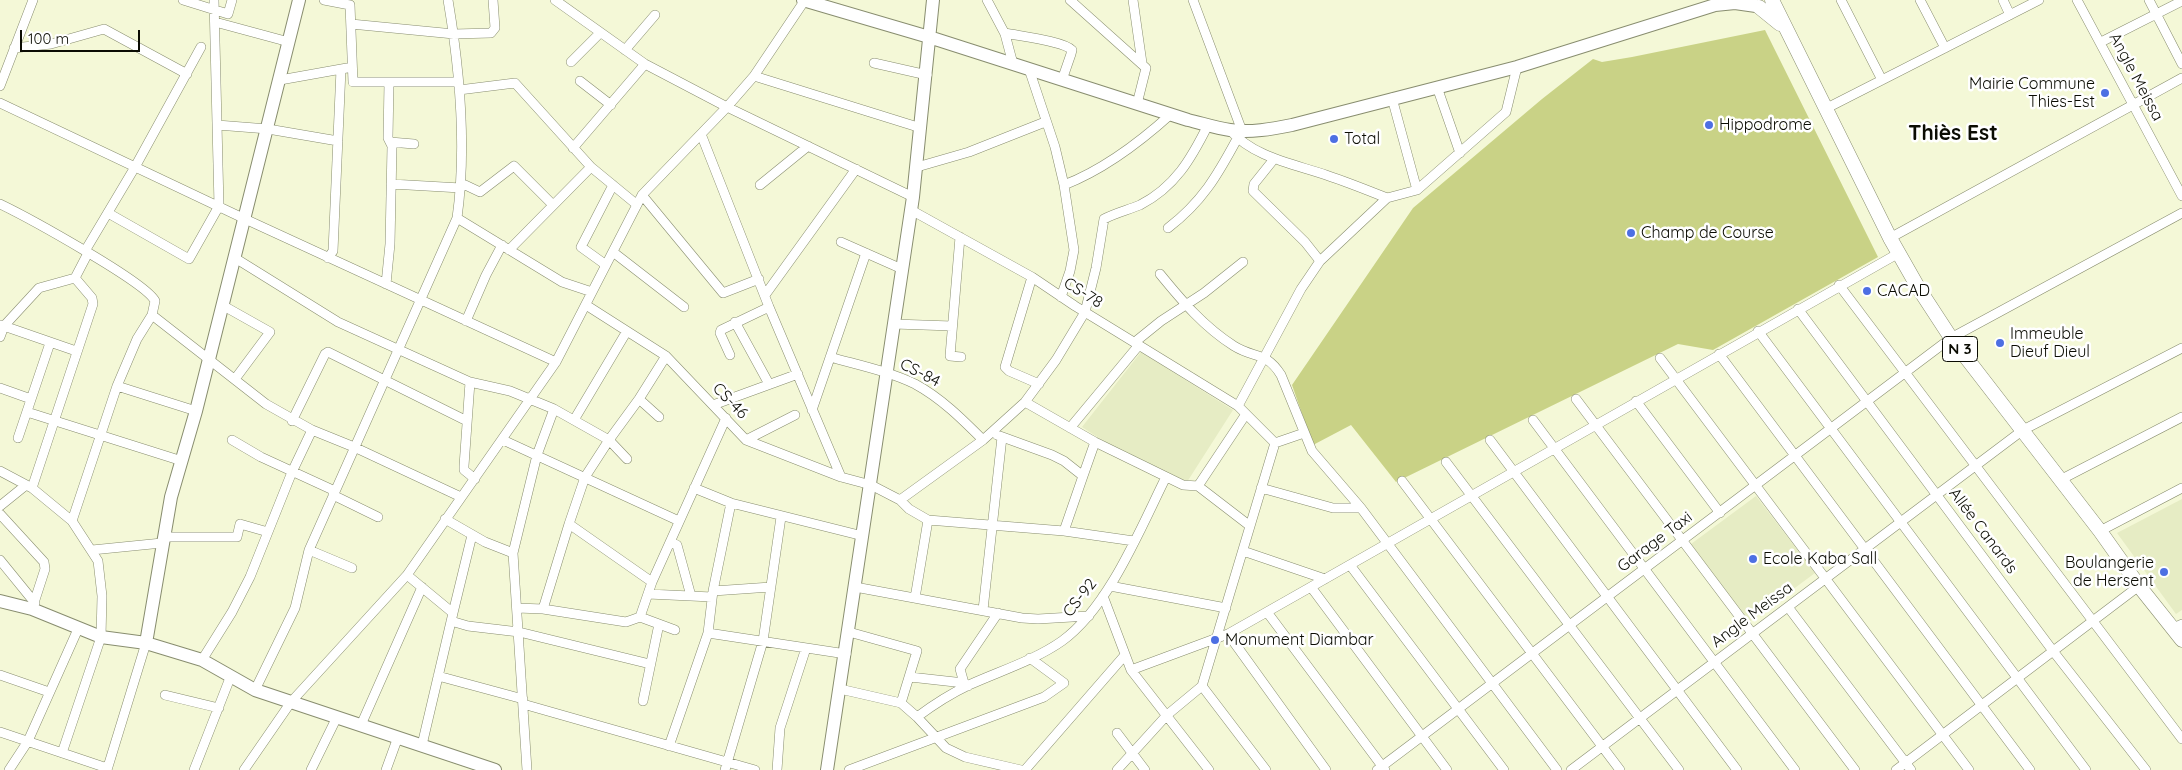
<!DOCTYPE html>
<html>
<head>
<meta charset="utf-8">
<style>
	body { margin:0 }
	#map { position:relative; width:2182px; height:770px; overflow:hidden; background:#f4f8d7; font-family:Quicksand,sans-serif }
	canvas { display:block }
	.scale { position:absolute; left:20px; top:30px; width:120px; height:22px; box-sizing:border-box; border:2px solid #0b0c03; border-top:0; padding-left:6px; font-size:15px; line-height:18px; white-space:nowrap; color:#0b0c03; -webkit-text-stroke:4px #fff; paint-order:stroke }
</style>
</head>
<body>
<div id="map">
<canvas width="2182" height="770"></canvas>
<div class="scale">100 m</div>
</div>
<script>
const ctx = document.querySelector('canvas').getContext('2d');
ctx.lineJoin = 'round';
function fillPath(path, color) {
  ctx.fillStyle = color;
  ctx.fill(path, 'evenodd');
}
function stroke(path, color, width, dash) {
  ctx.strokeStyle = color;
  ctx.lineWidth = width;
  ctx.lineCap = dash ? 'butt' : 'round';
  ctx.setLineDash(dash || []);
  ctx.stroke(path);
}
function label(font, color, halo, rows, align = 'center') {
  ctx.font = font + ' Quicksand,sans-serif';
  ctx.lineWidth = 5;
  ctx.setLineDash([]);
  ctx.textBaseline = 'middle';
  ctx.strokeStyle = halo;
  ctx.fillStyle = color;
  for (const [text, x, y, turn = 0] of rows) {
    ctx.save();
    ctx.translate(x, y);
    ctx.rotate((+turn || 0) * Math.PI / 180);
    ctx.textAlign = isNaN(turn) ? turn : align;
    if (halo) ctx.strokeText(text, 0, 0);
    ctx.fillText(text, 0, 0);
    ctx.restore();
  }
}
const built = new Path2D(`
	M1141,352L1233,410L1187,482L1105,442L1082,427Z
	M1756,496L1815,573L1749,622L1691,544Z
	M2182,499V610L2176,614L2117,533Z`);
const green = new Path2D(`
	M1765,30L1878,257L1713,350L1678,344L1396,482L1351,425L1313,445L1292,385L1413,208L1542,99L1593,59L1602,62L1632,57Z`);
const street = new Path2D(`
	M183,0L228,14L232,0
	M324,0L350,5L353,82H458
	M555,0L645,64L727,107L913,197
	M987,0L1005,34L1013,64
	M1070,0L1146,68L1137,104
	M1133,0L1142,63
	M1193,0L1242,131
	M1841,0L1882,80
	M1920,0L1945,48
	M2003,0L2010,15
	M2077,0L2182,196
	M2149,0L2182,64
	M215,22L289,42
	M351,24L454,34L491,33L495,28L493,0
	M1005,33C1019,36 1064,41 1072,50L1071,54L1062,80
	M2101,42L2182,1
	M14,48L51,44L104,29L187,74
	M625,50L655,15
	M571,62L600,33
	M874,63L927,75
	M1029,69L1055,147L1064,185L1074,250L1070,271L1061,297
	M754,76L921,128
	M280,80L347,68
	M580,81L611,105
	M0,86L33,0
	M1437,87L1460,153
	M459,90L515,83L591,167L636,204
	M1392,98L1417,190
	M0,103L245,219L556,362
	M1825,109L2039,0
	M217,125L268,129L338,141
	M1230,130C1253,157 1294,164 1326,175C1347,182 1367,190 1387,198
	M701,134L769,307L841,477
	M390,142L414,144
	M573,148L645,64
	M1274,159L1254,184L1253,191L1305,242L1320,261
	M917,167L969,152L1045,122
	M461,183L480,192L514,166L553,205
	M391,184L461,188
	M760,185L808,146
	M1064,185C1103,170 1140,142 1171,114
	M642,195L723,293L759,279
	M0,204C25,216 146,282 155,301L152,315L137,339L117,386L72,521L98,561L102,596L101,637L62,753
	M911,210L1032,277L1075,306L1238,406L1275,443
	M108,213L189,259L219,206L214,0
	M457,218L562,282L592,292
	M1168,228C1202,202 1217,176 1237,139
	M960,237L950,356L961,357
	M1890,238L2182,78
	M841,242L902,269
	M509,250L591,167
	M85,251L135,167L201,47
	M613,252L684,307
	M235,258L338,322L470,382L464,466V470L475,479
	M328,258L333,251L341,69
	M606,265L581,247L613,185
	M1160,274C1182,301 1204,327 1234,346C1255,359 1266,351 1281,375L1312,451L1361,508L1557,770
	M1032,277L1005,367L1009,371L1039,384
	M386,284L390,244L392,146L388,138L389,83
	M1839,285L2182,739
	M765,295L856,169
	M222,305L270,332L235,379
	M586,305L666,356L746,440L841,477L871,485L900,500L909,509L928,520L1064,531L1134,541
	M1798,309L2053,651L2146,770
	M152,315L266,404L312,430L292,472L250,577L232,612L202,660
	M466,321L486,275L502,245
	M735,322L769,384
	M894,324L952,326
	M1,325L76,351
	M1758,331L2086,770
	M0,337L4,326L39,288L75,278
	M1135,342L1161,321L1204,293L1243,262
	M1719,354L2030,770
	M730,355L720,333L721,330L769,307
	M830,357C858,365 888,371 915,384C941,398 962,419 983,440
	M1660,358L1969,770
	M470,382L510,391L554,409L609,440L627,459
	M117,386L196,411
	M0,388L31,399
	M639,399L659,417
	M1576,399L1855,770
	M1636,401L1720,513
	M1025,402L1095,442L1183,485L1198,486L1246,414
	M713,405L798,374
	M1238,406L1301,289L1320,261L1387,198L1417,190L1506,112L1517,67
	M812,410L866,253
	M27,412L182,461
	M574,420L627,331
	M1533,420L1795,770
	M292,421L325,354L328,352L467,421
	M1070,428L1139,345
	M312,430L354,447L461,497
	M997,435L1052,455L1064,461L1083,476L1064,531
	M18,438L50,343
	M232,440L261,457L335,491
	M503,440L679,521
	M746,440L795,415
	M1490,440L1737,770
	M1275,443L1304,433
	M1446,462L1679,770
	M0,471L32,488L72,521
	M1083,476L1095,442
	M2060,480L2182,417
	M1402,481L1620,770
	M1198,486L1250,526
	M32,488L93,304L92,298L75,278L88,253
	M694,488L731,503L863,536
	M1261,488L1333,508H1361
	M333,495L378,517
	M900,500L983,440L1025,402L1056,360L1085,312L1096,268L1104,219C1115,213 1128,210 1140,205C1175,187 1191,159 1208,125
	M0,506L26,485
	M0,514L44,562L45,569L32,609
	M445,519L485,542L513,553
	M2100,531L2182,488
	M164,537H237L240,524L268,532
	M670,542L677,545L691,596
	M92,550L162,543
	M309,550L352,568
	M1243,551L1325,579
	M0,560L35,603
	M1350,565L1504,770
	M407,575L453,613L422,745
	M652,582L726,418
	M1110,586L1226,608
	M855,587L1022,618L1038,619L1089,616
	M1311,587L1447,770
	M713,591L771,587
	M648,594L712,597
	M1103,596L1131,670L1209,770
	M915,598L928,520
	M1788,607L1911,770
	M517,608L543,609L626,622L640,617L652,582L569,524L585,477L609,440L639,399L666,356
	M543,609L569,524
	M983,610L1002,437
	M1267,612L1385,770
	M453,613L472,535
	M640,617L675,630
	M451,621L468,626L519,632L650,664
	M2173,628L2182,624
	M849,632L917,651L901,703
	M708,633L846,654
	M1228,634L1326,770
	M1131,670L1228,634L1899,253
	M0,675L49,692
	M438,676L523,699
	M910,677L964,683
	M968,686L964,683L960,669L998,613
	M1202,686L1266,770
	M840,689L901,703L917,717L946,748L965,757L1021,770
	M255,690L295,608L309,550L457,218C467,146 460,71 448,0
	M165,695L219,708
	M643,701L659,624
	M523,704L755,770
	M917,717C933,705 950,694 969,685C1000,671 1035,660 1062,641C1109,607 1140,529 1166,477
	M361,725L422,587
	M0,732L107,768
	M1117,733L1145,770
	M669,746L708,633L713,591L731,503
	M9,770L28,741L78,629
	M107,770L146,643
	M194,770L230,678
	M244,770L291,702L407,575L556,362L642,195L727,107L754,76L805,0
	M311,770L337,717
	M386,770L398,737
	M527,770L513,553L537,455L554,409
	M725,770L763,641L781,517
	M777,770L780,728L806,648
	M849,770L1044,697L1064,683L1030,658
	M1025,770L1125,655
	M1117,770L1167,715L1202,686L1275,443
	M1377,770L1951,338L2182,213
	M1571,770L2023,430L2182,348
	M1896,770L2139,586`);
const secondary = new Path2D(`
	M803,0L929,37L1188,120C1201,123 1216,128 1230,130C1250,133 1272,129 1292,125L1517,67L1715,5L1735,3L1756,6
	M0,601L32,609L101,637L146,643L202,660L255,690L495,770
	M146,643L171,497L196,411L299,0
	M827,770L913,197L933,0`);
const primary = new Path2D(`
	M1772,0L1890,238L1919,289L1951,338L2100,531L2139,586L2182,640
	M1759,7L1780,24`);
const markers = [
	[2105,93,5,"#4d6fe3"],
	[1709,125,5,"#4d6fe3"],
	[1334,139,5,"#4d6fe3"],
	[1631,233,5,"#4d6fe3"],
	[1867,291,5,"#4d6fe3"],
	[2000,343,5,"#4d6fe3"],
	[1753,559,5,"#4d6fe3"],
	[2164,572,5,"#4d6fe3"],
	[1215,640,5,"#4d6fe3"]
];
const shields = [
	[1960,349,35]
];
const shieldNames = [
	["N 3",1960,349]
];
const streetNames = [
	["Angle Meissa",2136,77,62],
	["CS-78",1083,293,32],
	["CS-84",920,373,27],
	["CS-46",730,401,46],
	["Allée Canards",1983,531,53],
	["Garage Taxi",1655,542,-37],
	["CS-92",1080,598,-52],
	["Angle Meissa",1752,615,-37]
];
const poiNames = [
	["Mairie Commune",2095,84,"right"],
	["Thies-Est",2095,102,"right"],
	["Hippodrome",1719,125],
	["Total",1344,139],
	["Champ de Course",1641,233],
	["CACAD",1877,291],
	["Immeuble",2010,334],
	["Dieuf Dieul",2010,352],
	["Ecole Kaba Sall",1763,559],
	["Boulangerie",2154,563,"right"],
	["de Hersent",2154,581,"right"],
	["Monument Diambar",1225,640]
];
const districtNames = [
	["Thiès Est",1953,134]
];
fillPath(built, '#e6ecc4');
fillPath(green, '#c9d286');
stroke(street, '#888d6f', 10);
stroke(secondary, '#888d6f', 14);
stroke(primary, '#888d6f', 15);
stroke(street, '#fff', 9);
stroke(secondary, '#fff', 12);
stroke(primary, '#fff', 14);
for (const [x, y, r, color] of markers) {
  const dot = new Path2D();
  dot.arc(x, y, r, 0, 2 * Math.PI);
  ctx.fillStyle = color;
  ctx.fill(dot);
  stroke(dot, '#fff', 2);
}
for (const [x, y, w] of shields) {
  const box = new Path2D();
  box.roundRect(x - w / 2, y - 12.5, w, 25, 4);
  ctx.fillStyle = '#fff';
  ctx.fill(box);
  stroke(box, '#0b0c03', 1);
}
label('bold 15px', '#0b0c03', null, shieldNames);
label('16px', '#0b0c03', '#fff', streetNames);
label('16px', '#0b0c03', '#fff', poiNames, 'left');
label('bold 21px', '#0b0c03', '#fff', districtNames);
</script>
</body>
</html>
